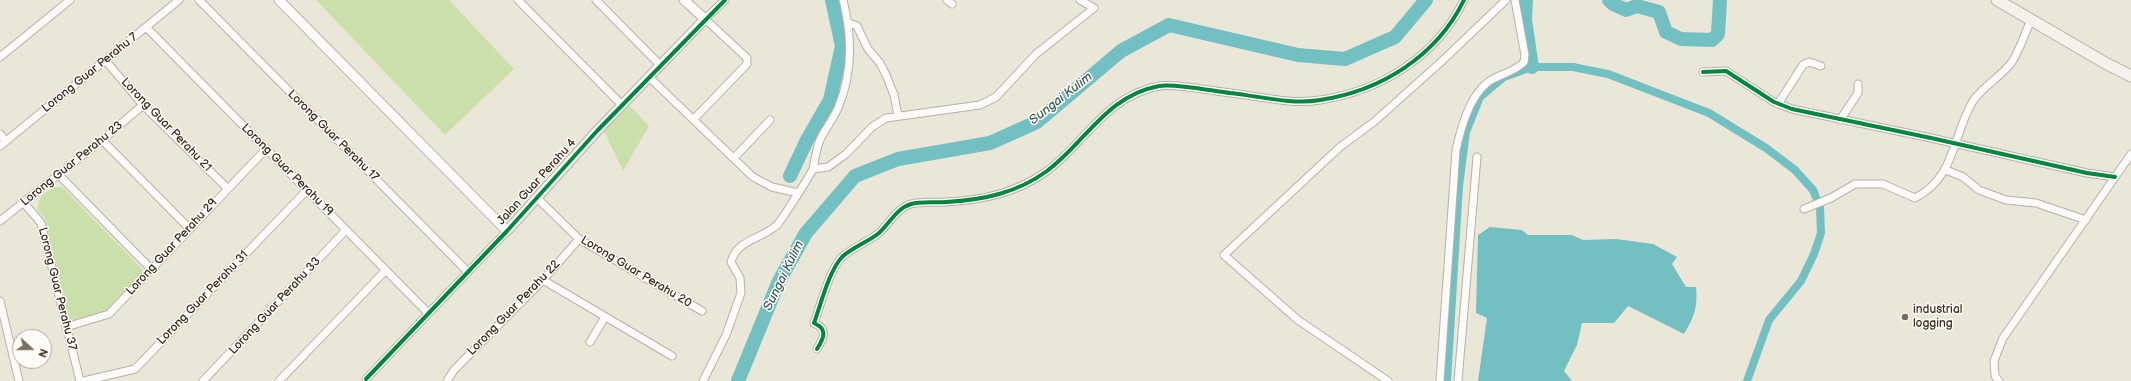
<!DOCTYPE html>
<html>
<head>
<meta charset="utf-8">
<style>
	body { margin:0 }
	#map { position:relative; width:2131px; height:381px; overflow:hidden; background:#eae6d8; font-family:"Balsamiq Sans",sans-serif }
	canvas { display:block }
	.north { position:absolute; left:12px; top:329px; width:40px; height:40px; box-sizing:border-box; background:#fdfcf7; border:1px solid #afa8a0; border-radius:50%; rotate:111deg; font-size:11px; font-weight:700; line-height:16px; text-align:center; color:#3b2a1e }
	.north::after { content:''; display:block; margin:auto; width:14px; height:18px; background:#786c5f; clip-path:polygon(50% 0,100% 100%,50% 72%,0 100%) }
</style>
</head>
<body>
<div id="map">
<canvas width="2131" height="381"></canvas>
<div class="north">N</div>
</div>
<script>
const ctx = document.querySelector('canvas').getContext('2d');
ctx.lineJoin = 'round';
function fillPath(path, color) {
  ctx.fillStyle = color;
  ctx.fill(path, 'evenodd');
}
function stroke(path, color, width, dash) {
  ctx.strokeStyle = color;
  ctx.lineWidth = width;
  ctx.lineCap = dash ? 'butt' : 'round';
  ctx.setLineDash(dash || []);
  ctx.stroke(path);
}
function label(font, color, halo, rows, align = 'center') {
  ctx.font = font + ' "Balsamiq Sans",sans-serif';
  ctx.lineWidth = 3;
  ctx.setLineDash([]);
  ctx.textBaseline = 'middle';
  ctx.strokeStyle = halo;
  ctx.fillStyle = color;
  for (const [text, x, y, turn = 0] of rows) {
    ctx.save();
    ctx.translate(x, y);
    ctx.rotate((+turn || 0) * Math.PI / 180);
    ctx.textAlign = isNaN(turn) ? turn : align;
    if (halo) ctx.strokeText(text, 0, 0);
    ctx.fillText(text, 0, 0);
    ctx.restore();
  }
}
const green = new Path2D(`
	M316,0H449L514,69L445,135Z
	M629,105L649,126L623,171L604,131Z
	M54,187H62L144,271L108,311L70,321L45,218L37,209L41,196Z`);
const water = new Path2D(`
	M1490,227L1522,230L1528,235H1572L1583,240L1616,239L1653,244L1677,257L1672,264L1686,287H1696C1698,308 1694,317 1684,334L1628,306L1614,323H1582L1577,345L1564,371L1572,381H1478L1487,318L1476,313L1478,235Z`);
const canal = new Path2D(`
	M1447,381L1459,186L1466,132L1480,97L1504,77L1532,67H1573L1608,74L1709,113L1766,148L1795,170L1813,190L1820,207L1821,233L1814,254L1801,281L1769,320L1747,381`);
const river = new Path2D(`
	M1526,0L1525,20L1532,67
	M1609,0L1613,4L1626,10L1637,6L1659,12L1666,32L1681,39L1712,40L1718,34L1720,0
	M790,176L807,140L830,100L842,46L832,0
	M738,381L779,281L806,233L855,176L898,159L990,143L1037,122L1121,51L1169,25L1298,55L1345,59L1395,37L1426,0`);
const minor = new Path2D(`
	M199,0L468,272
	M518,0L622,105
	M596,0L660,65
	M947,0L952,4
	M849,23L857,26L868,49L880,63L886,75L894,95L898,116
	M146,27L428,313
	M0,57L70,0
	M105,60L143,105L227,188
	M1703,72L1726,71L1774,102L1792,109L1931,138L2087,173L2115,177
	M649,77L753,177L772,187L798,193
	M1778,104L1803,65L1809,62L1821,66
	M694,119L747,64V58L705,19L725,0
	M1840,120L1858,93V84
	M0,134L6,141
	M102,140L189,228
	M0,146L179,0
	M734,158L770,120
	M813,169L828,167L846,154L872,127L886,118L980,105L996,97L1036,54L1094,8L1080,0
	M1946,170L1963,177L1979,190L2006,200L2036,203L2086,220
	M59,175L151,269
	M536,197L579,239L702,311
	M24,203L41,223L80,381
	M1804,209L1831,198L1855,184H1883L1915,198C1956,177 1952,136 1973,101C1983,86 2001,77 2012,62C2020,49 2025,33 2031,20
	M0,221L102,140L143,105
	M543,280L672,356
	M0,301L19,381
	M66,327L109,314L266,149
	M590,342L605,317
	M817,349C824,338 828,329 814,323C821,304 829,271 842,257C853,247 868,242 879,233C889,224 897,208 911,204C922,201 935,203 946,202C983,200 1017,193 1047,171C1086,142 1106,96 1159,86C1173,83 1213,91 1230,93C1259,96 1291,105 1320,100C1381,91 1437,56 1464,0
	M366,379L507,231
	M84,381L135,369L307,190
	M203,381L346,230
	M279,381L386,270
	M447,381L454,370L543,280L579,239
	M703,381L726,335L741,293L740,278L731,262C736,240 762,239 777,225C781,221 811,174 813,169C815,160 816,151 819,142C824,130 833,120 838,108C853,73 852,36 843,0
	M1388,381L1298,320L1224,255L1340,147L1375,121L1441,62L1506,0
	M1440,381L1456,150C1461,128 1469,97 1488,82C1499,74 1515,72 1524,62L1525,55L1515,0
	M1458,381L1477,157
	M1999,381L1995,376L1994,361L2003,338L2131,154`);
const tertiary = new Path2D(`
	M279,0L507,231L597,131L705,19L684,0`);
const secondary = new Path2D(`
	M1997,0L2107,64L2131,76`);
const cycleway = new Path2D(`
	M1703,72L1726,71L1774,102L1792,109L1931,138L2087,173L2115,177
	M817,349C824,338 828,329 814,323C821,304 829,271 842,257C853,247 868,242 879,233C889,224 897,208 911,204C922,201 935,203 946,202C983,200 1017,193 1047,171C1086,142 1106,96 1159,86C1173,83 1213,91 1230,93C1259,96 1291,105 1320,100C1381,91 1437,56 1464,0
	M366,379L507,231L597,131L725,0`);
const markers = [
	[1905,317,4,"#786c5f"]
];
const streetNames = [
	["Lorong Guar Perahu 7",90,73,-39],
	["Lorong Guar Perahu 21",166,125,46],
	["Lorong Guar Perahu 17",333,136,45],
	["Lorong Guar Perahu 23",72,164,-39],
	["Lorong Guar Perahu 19",287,170,45],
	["Jalan Guar Perahu 4",537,182,-48],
	["Lorong Guar Perahu 29",172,247,-47],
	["Lorong Guar Perahu 20",636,272,31],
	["Lorong Guar Perahu 37",57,289,76],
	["Lorong Guar Perahu 31",203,298,-46],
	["Lorong Guar Perahu 33",275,306,-47],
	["Lorong Guar Perahu 22",514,308,-46]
];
const poiNames = [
	["industrial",1913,310],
	["logging",1913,324]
];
const waterNames = [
	["Sungai Kulim",1061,99,-38],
	["Sungai Kulim",784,276,-64]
];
fillPath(green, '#cadfaa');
fillPath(water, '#73c0c3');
stroke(canal, '#73c0c3', 8);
stroke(river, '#73c0c3', 14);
stroke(minor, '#b6b2a9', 9);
stroke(tertiary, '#b6b2a9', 11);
stroke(secondary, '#b6b2a9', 13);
stroke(minor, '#fcfbf9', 7);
stroke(tertiary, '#fcfbf9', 9);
stroke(secondary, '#f5f1eb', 11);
stroke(cycleway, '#00873e', 4);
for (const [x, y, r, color] of markers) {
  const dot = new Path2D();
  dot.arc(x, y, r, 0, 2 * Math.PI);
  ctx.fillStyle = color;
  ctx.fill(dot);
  stroke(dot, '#fdfcf7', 1.5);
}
label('12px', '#3b2a1e', '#fdfcf7', streetNames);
label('12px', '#3b2a1e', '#fdfcf7', poiNames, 'left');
label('italic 13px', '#3d605c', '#fdfcf7', waterNames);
</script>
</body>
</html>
